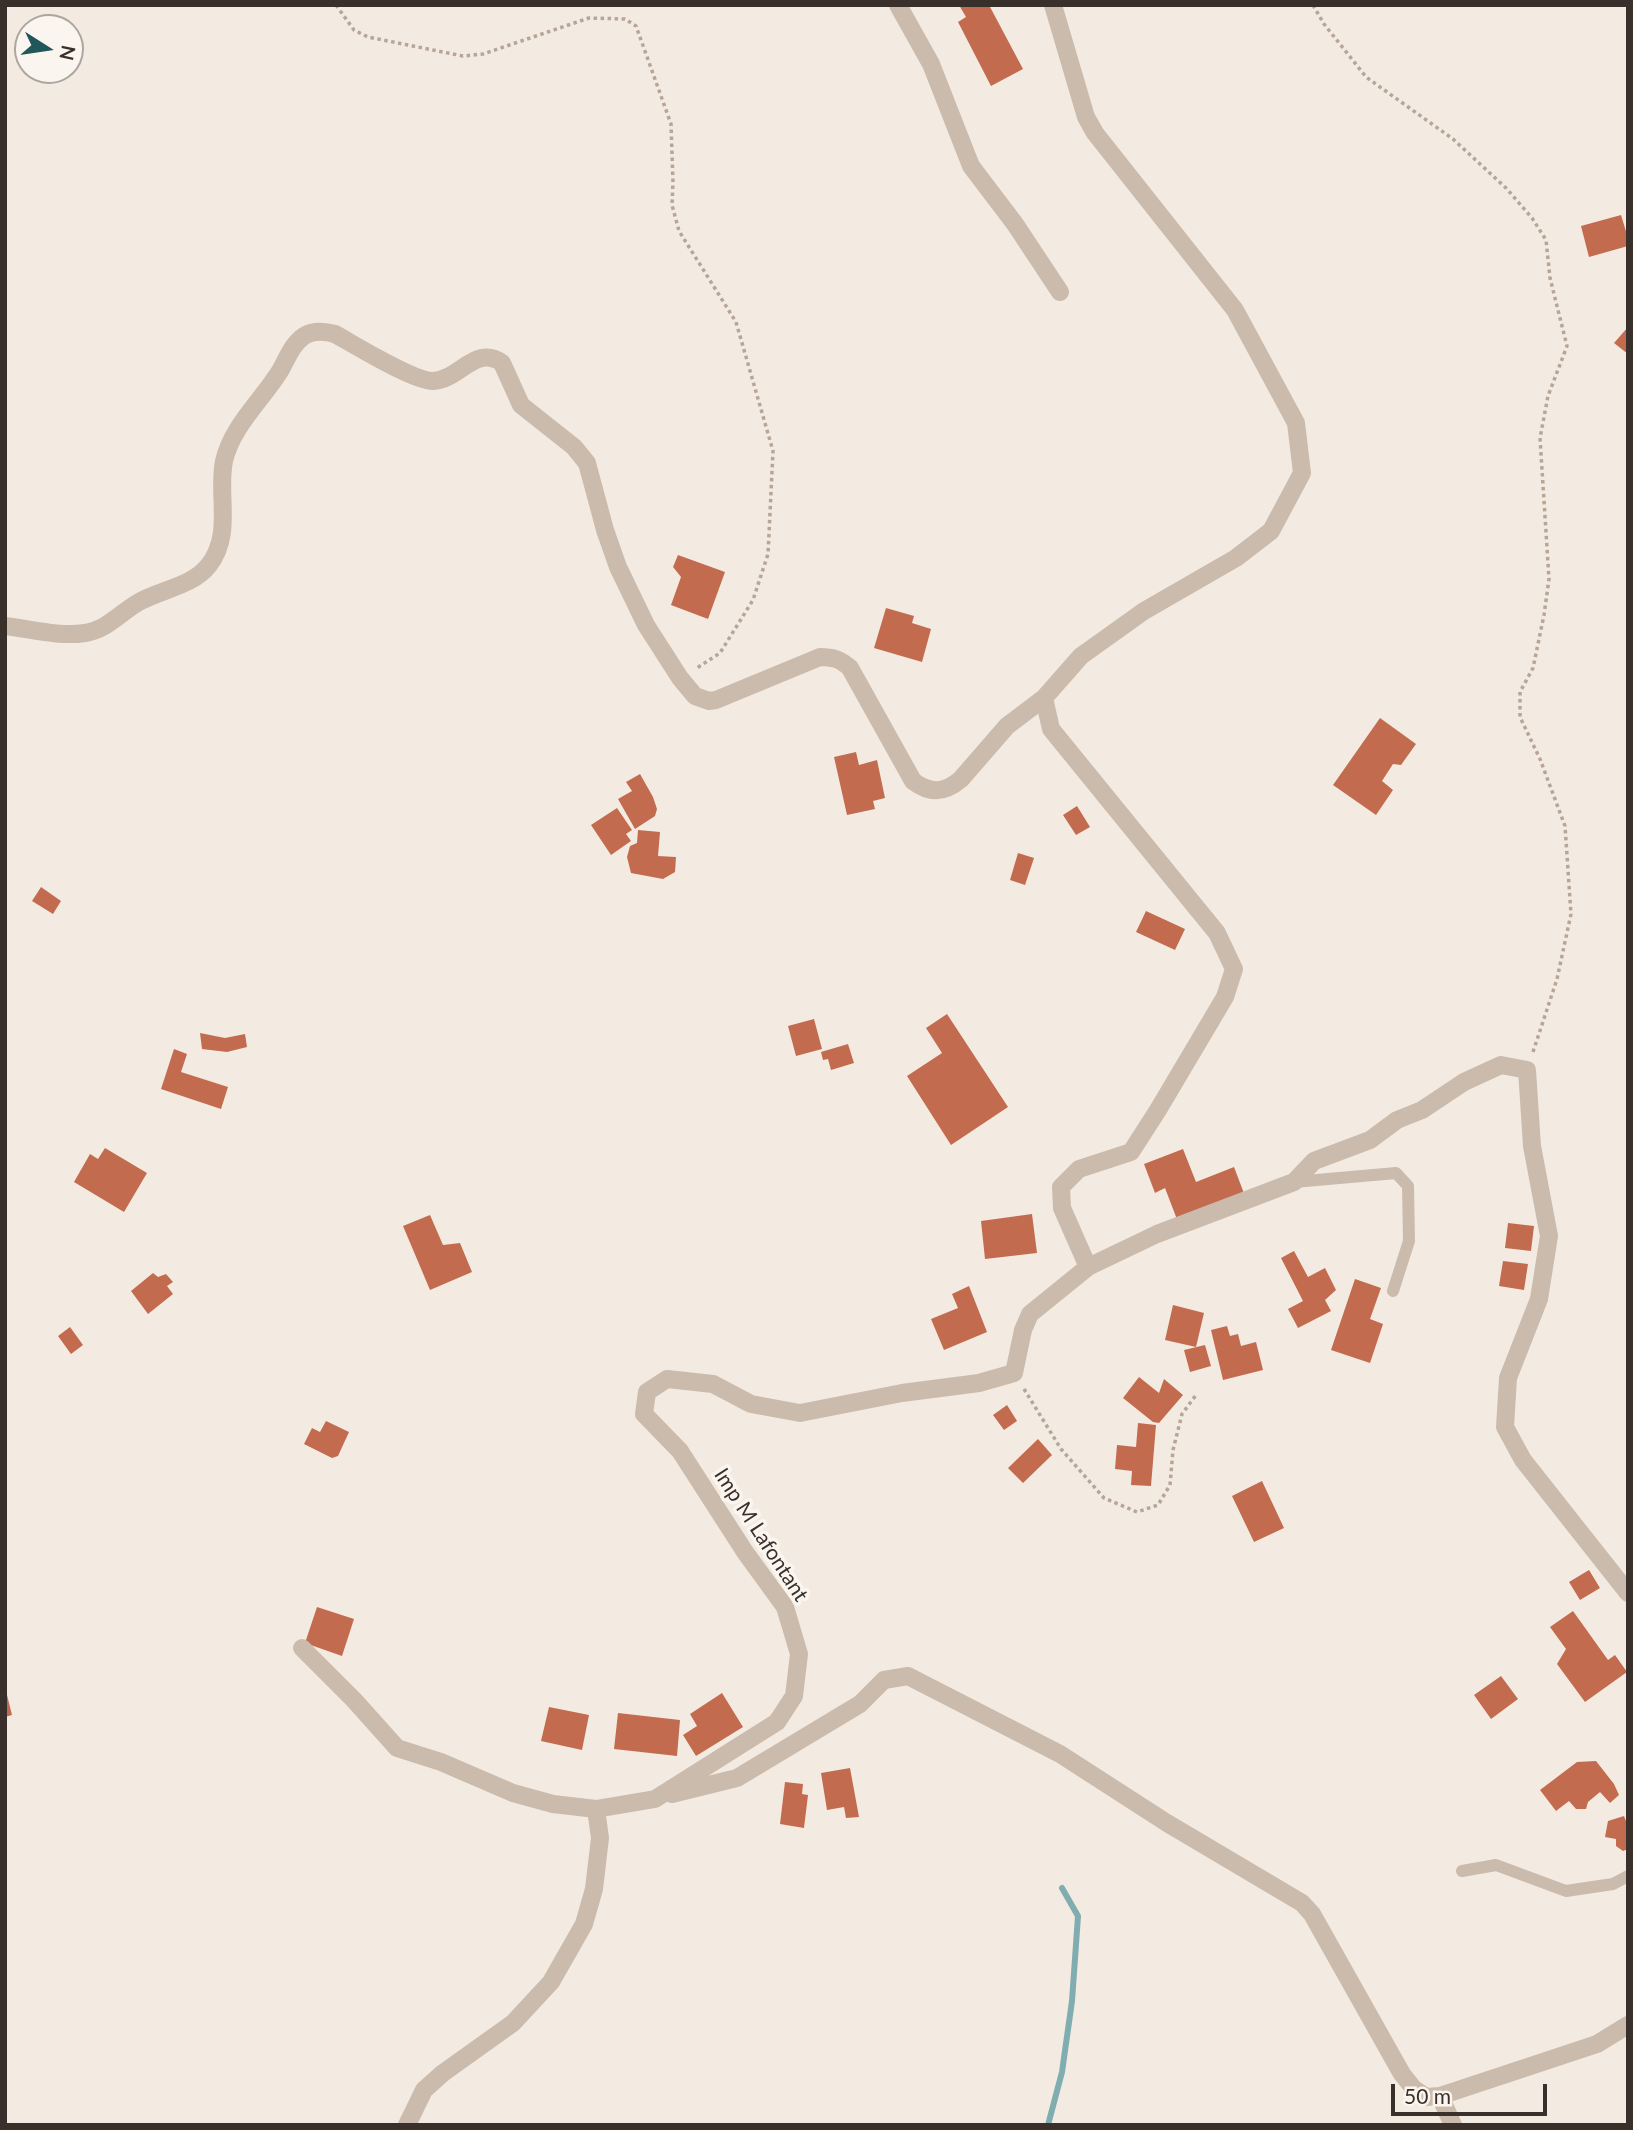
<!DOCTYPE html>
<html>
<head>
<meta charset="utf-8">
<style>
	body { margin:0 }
	#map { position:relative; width:1633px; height:2130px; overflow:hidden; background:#f3ebe1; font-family:Lato,sans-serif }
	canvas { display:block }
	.frame { position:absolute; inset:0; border:7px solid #3a302b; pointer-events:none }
	.north { position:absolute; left:14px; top:14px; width:70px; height:70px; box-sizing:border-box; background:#faf5ee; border:2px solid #ada6a0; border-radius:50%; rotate:102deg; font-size:19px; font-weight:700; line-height:28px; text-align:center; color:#3a302b }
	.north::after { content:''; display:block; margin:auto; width:24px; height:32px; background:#21575b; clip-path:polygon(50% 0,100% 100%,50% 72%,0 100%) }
	.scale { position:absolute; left:1391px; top:2084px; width:156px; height:32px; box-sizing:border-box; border:4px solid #3a302b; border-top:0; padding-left:9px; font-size:21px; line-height:24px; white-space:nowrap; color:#3a302b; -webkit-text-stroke:5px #faf5ee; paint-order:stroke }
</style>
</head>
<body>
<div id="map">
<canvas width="1633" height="2130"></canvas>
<div class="frame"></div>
<div class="north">N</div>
<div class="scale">50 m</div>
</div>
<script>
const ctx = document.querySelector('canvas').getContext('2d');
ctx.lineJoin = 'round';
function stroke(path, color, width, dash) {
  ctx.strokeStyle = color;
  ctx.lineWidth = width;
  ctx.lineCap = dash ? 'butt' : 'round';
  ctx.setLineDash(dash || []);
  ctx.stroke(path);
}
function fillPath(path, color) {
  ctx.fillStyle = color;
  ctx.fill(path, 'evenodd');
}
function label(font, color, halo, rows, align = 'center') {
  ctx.font = font + ' Lato,sans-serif';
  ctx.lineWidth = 7;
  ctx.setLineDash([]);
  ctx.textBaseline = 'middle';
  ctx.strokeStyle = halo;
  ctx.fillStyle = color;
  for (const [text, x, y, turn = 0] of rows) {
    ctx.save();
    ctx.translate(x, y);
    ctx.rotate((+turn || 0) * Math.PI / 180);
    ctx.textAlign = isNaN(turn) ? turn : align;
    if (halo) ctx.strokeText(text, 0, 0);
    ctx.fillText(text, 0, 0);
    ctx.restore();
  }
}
const stream = new Path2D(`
	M1048,2125L1062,2072L1072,2001L1078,1916L1062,1888`);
const building = new Path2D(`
	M959,5H989L1023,69L991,86L958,22L966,17Z
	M1621,215L1628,238V246L1589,257L1581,226Z
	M1628,327V354L1614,343Z
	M678,555L725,572L708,619L671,605L681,577L673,567Z
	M886,608L914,616L912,623L931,629L922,662L874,648Z
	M1380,718L1416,744L1401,765L1393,764L1382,781L1393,790L1376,815L1333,785Z
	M856,752L859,765L877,760L885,798L873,801L875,809L847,815L834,757Z
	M640,774L653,797L657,809L655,816L635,829L618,799L632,791L626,782Z
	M1077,806L1090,827L1076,835L1063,815Z
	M617,808L632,830L626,834L631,841L611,855L591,825Z
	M638,830L660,832L658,856L676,857L675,872L663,879L631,873L627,857L630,846L637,843Z
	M1018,853L1034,858L1025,885L1010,880Z
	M41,887L61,901L53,914L32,901Z
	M1146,911L1185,929L1175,950L1136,932Z
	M947,1014L1008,1107L951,1145L907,1076L942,1053L926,1028Z
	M814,1019L822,1049L796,1056L788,1026Z
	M200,1033L225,1038L245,1034L247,1047L227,1052L202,1049Z
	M848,1044L854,1063L831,1070L828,1059L823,1060L821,1052Z
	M174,1049L187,1054L181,1072L228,1087L221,1109L161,1089Z
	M105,1148L147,1173L124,1212L74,1182L90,1154L98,1159Z
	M1183,1149L1196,1182L1234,1167L1245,1196L1178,1222L1165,1188L1155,1193L1144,1164Z
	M1032,1214L1037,1253L985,1259L981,1221Z
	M430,1215L443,1245L460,1243L472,1272L430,1290L403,1226Z
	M1508,1223L1534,1226L1531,1251L1505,1248Z
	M1294,1251L1308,1277L1325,1268L1336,1290L1325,1300L1331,1311L1298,1328L1288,1309L1303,1301L1281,1258Z
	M1503,1261L1528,1264L1524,1290L1499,1286Z
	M153,1273L158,1277L166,1274L173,1282L167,1286L173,1294L148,1314L131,1291Z
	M1355,1279L1381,1288L1370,1319L1383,1324L1370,1363L1331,1350Z
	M969,1286L987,1332L944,1350L931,1319L958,1308L952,1294Z
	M1173,1305L1204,1313L1196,1347L1165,1340Z
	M1227,1326L1230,1336L1238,1334L1241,1346L1256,1342L1263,1370L1223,1380L1211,1330Z
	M70,1327L83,1345L71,1354L58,1336Z
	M1205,1345L1211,1366L1190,1372L1184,1350Z
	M1139,1377L1159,1393L1164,1379L1183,1395L1159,1423L1153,1422L1123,1398Z
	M1007,1405L1017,1421L1004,1430L993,1415Z
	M326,1421L349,1432L338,1456L332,1458L304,1444L312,1428L320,1432Z
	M1138,1423L1156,1425L1151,1486L1131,1485L1132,1471L1115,1469L1117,1445L1136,1447Z
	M1038,1439L1052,1455L1023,1483L1008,1468Z
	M1262,1481L1284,1528L1254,1542L1232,1496Z
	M1589,1570L1600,1588L1580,1600L1569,1582Z
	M317,1607L354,1619L342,1656L305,1643Z
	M1573,1611L1608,1660L1615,1655L1627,1672L1585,1702L1557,1664L1566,1649L1550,1627Z
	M1501,1676L1518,1699L1491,1719L1474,1695Z
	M5,1687L12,1715L5,1717Z
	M722,1693L743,1727L696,1756L683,1735L697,1726L690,1714Z
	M549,1707L589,1715L582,1750L541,1741Z
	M618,1713L680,1720L677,1756L614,1749Z
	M1596,1761L1614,1784L1619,1795L1610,1803L1600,1792L1588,1802L1586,1809H1576L1569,1801L1556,1811L1540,1790L1577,1762Z
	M850,1768L859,1817L846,1818L844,1807L827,1810L821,1773Z
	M785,1782L803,1784L802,1794L808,1795L804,1828L780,1824Z
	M1624,1816L1628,1826V1849L1623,1851L1616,1846V1839L1605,1837L1608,1821Z`);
const path = new Path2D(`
	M336,5L354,30L368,37L463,56L483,54L589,18L625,19L636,26L671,124L673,182L672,205L679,231L736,322L773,451L768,554L753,600L720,653L697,668
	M1313,5L1324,24L1366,77L1453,139L1506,188L1532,218L1546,240L1550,278L1567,346L1548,396L1540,438L1549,579L1544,615L1533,668L1520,692V717L1540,759L1565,826L1571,914L1557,979L1532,1055
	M1024,1389L1061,1449L1104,1498L1137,1512L1158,1505L1170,1485L1173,1450L1182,1414L1196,1395`);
const service = new Path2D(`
	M1294,1182L1396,1173L1408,1186L1409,1241L1393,1291
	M1462,1871L1496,1865L1566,1891L1613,1884L1628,1876`);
const minor = new Path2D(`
	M898,5L931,64L971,166L1015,224L1060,292
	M1053,5L1086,117L1095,133L1235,310L1296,423L1302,473L1271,531L1236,558L1144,611L1081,656L1044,698L1051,729L1217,933L1234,969L1225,997L1158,1110L1131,1152L1079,1169L1061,1187L1062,1208L1088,1267
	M5,626C31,629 59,637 85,633C107,630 121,612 139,602C162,589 193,586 209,565C233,534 217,495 224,461C232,426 262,400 280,371C287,359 292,344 304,336C314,330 324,331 335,334C355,345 413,381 433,381C459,380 476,344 502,363L521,405L574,447L587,463L605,530L618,567L646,625L680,678L695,696L709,701L716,700L820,657C833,657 840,659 850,668L913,781C930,794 945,793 961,779L1007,726L1044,698
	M302,1648L354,1700L397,1748L441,1762L513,1793L553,1804L596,1809
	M672,1794L737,1778L860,1704L884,1680L908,1676L1060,1754L1167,1823L1302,1903L1312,1914L1402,2074L1414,2089L1426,2097L1440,2096L1597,2044L1628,2025
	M1440,2096L1453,2125
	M407,2125L424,2090L443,2073L513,2023L551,1982L584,1924L594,1889L600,1838L596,1809L655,1799L777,1722L794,1696L799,1654L785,1607L745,1552L680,1451L644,1414L647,1392L667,1379L713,1384L751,1404L800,1413L902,1393L979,1383L1014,1373L1023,1330L1030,1314L1088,1267L1157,1234L1294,1182L1314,1161L1370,1140L1397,1120L1422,1110L1464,1082L1501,1065L1527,1070L1532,1146L1549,1236L1539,1299L1508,1378L1505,1427L1523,1460L1628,1593`);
const streetNames = [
	["Imp M Lafontant",761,1535,57]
];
stroke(stream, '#80aeb0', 6);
fillPath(building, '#c36b4f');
stroke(path, '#b7a597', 3.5, [3.5, 3.5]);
stroke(service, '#cbbbad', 12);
stroke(minor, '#cbbbad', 18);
label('21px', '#3a302b', '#faf5ee', streetNames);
</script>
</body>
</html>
